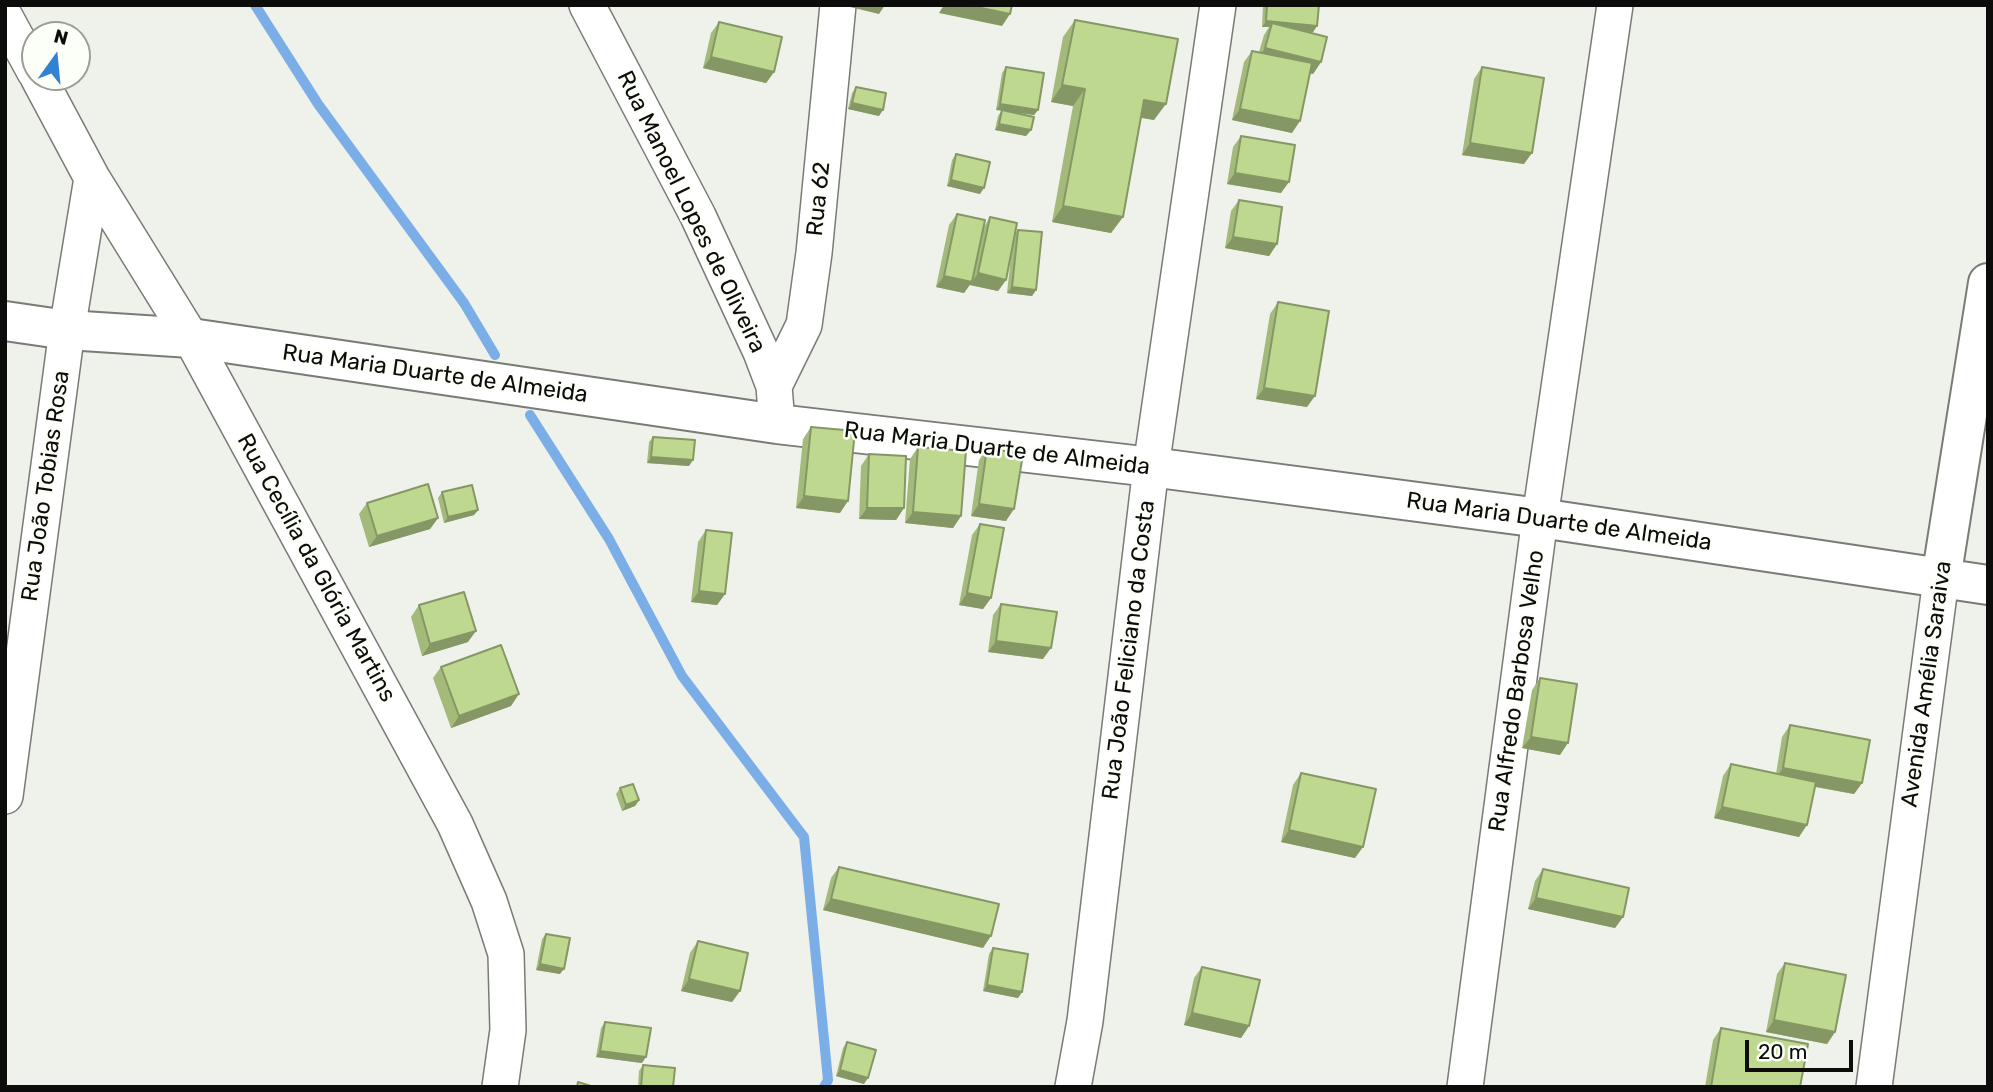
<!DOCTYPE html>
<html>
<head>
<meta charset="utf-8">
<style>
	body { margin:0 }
	#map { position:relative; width:1993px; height:1092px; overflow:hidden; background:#eff1eb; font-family:Rubik,sans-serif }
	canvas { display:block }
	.frame { position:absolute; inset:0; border:7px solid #0c0d0b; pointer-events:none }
	.north { position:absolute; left:21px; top:21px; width:70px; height:70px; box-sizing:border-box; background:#fcfef8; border:2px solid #9c9e99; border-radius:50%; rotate:15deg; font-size:19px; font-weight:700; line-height:28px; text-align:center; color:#0c0d0b }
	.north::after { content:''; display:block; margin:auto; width:24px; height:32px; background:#3382d2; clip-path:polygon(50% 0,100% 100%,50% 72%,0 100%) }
	.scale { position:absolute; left:1745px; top:1040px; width:108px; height:32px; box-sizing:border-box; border:4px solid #0c0d0b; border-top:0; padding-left:9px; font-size:21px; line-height:24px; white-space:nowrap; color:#0c0d0b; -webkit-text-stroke:5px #fcfef8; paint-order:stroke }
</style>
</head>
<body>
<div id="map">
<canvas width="1993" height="1092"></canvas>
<div class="frame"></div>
<div class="north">N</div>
<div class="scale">20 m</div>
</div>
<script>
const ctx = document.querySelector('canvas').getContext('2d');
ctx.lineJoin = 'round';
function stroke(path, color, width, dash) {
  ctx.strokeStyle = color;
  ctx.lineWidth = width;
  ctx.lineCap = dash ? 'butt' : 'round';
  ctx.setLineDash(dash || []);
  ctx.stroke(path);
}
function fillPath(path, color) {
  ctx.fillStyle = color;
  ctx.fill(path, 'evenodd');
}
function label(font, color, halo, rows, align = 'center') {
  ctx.font = font + ' Rubik,sans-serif';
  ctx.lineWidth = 5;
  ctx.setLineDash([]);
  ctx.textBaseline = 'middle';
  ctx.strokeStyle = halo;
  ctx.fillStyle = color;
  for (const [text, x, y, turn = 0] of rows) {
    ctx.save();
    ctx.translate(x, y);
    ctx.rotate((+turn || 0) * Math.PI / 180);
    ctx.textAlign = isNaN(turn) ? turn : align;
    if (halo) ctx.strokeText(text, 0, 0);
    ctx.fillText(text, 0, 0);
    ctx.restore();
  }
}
const stream = new Path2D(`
	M255,5L318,104L464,303L495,355
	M530,415L609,539L682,676L804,837L828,1080L824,1087`);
const minor = new Path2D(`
	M587,5L698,216L761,352L774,386L777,424
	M5,17L35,72
	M38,77L92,178L191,338L455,824L489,901L506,954L508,1030L500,1087
	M774,386L804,325L814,253L838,5
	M5,796L67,330L92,178
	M1073,1087L1085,1021L1151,467L1218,5
	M1465,1087L1540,518L1615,5
	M1874,1087L1941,579`);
const tertiary = new Path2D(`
	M5,321L67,330L191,338L777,424L1151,467L1540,518L1988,585
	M1941,579L1988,283`);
const wall = new Path2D(`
	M1263,5H1319L1317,26L1313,32L1300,31L1321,62L1313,74L1310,73L1292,133L1232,120L1244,62L1252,51L1259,52L1264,35L1269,27H1262Z
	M1075,20L1154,120L1141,118L1123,217L1111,233L1052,222L1073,106L1051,102L1063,37Z
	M719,22L774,72L766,83L703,68L711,33Z
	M1006,67L1038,110L1034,115L1005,111L1031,130L1026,136L995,130L998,116L1002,110H996L1002,73Z
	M1482,67L1524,164L1462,155L1474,79Z
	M856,87L879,116L848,109L852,93Z
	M1241,136L1281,193L1227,184L1233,147Z
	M956,154L980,194L947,186L952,160Z
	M1239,200L1277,244L1269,256L1225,248L1231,211Z
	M957,214L984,227L990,217L1015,233L1018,230L1036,290L1032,296L1007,293L1012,247L1006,280L998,291L970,285V284L964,293L936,287L949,225Z
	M1278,302L1307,407L1256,399L1270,314Z
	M811,427L840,513L796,508L803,439Z
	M653,437L689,466L647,463L649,442Z
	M918,447L961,516L953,528L905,523L910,459Z
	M987,448L1006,521L971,516L979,460Z
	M869,454L904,508L896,520L859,519L861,466Z
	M442,492L478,510L474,515L444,523L438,498Z
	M367,503L438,518L430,529L369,547L359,514Z
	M980,524L991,598L983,609L959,605L972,535Z
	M706,530L725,594L717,605L691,602L698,542Z
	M1001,604L1043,659L988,652L993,615Z
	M419,605L468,642L422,656L411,617Z
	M441,667L511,706L451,728L433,678Z
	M1540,678L1560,755L1522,748L1532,690Z
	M1790,725L1862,783L1854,794L1815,787L1799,837L1714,818L1723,776L1731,764L1776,774L1782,737Z
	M1301,773L1355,858L1281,842L1293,785Z
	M620,788L639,800L635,806L622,811L616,794Z
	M839,867L983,948L823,910L831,878Z
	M1543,869L1623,917L1615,928L1528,909L1535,881Z
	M546,934L560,974L536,970L542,939Z
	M698,941L740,991L732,1002L681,991L690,953Z
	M993,948L1022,992L1018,998L983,991L989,954Z
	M1785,963L1835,1032L1827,1044L1766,1032L1777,974Z
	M1202,967L1249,1026L1241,1038L1184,1025L1194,978Z
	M605,1022L642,1063L596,1057L601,1028Z
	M1721,1028L1800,1087H1705L1713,1040Z
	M847,1042L864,1084L836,1076L843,1048Z
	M643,1065L673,1087H638L639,1071Z`);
const shadedWall = new Path2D(`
	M846,5H885L879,14L846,6Z
	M944,5H967L1010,14L1002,26L939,13Z
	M1266,21L1317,26L1313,32L1271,28L1272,23L1269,27H1262Z
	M1265,48L1321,62L1313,74L1257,60Z
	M711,57L774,72L766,83L703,68Z
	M1062,85L1085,89L1073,106L1051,102Z
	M1144,100L1166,104L1154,120L1133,116Z
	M852,103L883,110L879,116L848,109Z
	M1000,104L1038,110L1034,115L996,110Z
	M1240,109L1300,121L1292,133L1232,120Z
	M999,124L1031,130L1026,136L995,130Z
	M1470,143L1532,153L1524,164L1462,155Z
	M1235,173L1289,182L1281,193L1227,184Z
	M951,180L984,188L980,194L947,186Z
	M1063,206L1123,217L1111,233L1052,222Z
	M1233,237L1277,244L1269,256L1225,248Z
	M978,273L1006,280L998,291L970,285Z
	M944,276L972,282L964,293L936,287Z
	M1012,287L1036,290L1032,296L1007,293Z
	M1264,388L1315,396L1307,407L1256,399Z
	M651,457L693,460L689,466L647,463Z
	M804,496L848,501L840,513L796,508Z
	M979,504L1014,509L1006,521L971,516Z
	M867,508H904L896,520L859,519Z
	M478,510L474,515L444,523L448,517Z
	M913,512L961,516L953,528L905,523Z
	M438,518L430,529L369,547L377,536Z
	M699,591L725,594L717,605L691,602Z
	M967,593L991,598L983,609L959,605Z
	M476,631L468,642L422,656L430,644Z
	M996,641L1051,648L1043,659L988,652Z
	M519,694L511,706L451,728L459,716Z
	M1531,737L1568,743L1560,755L1522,748Z
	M1783,768L1862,783L1854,794L1775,779Z
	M639,800L635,806L622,811L626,805Z
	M1722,807L1807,825L1799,837L1714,818Z
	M1289,830L1363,847L1355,858L1281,842Z
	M1536,898L1623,917L1615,928L1528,909Z
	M831,899L991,936L983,948L823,910Z
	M540,964L564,969L560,974L536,970Z
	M689,979L740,991L732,1002L681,991Z
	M987,985L1022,992L1018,998L983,991Z
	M1192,1013L1249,1026L1241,1038L1184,1025Z
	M1774,1020L1835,1032L1827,1044L1766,1032Z
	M600,1051L646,1057L642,1063L596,1057Z
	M840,1070L868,1078L864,1084L836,1076Z`);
const building = new Path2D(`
	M967,5H1012L1010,14Z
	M1267,5H1319L1317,26L1266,21Z
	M1075,20L1178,39L1166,104L1144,100L1123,217L1063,206L1085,89L1062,85Z
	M719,22L782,37L774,72L711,57Z
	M1272,23L1327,37L1321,62L1265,48Z
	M1252,51L1312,63L1300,121L1240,109Z
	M1006,67L1044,73L1038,110L1000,104Z
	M1482,67L1544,78L1532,153L1470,143Z
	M856,87L886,93L883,110L852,103Z
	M1002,110L1034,117L1031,130L999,124Z
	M1241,136L1295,145L1289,182L1235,173Z
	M956,154L990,162L984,188L951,180Z
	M1239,200L1282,207L1277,244L1233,237Z
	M957,214L985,220L972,282L944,276Z
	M990,217L1017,223L1006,280L978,273Z
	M1018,230L1042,232L1036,290L1012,287Z
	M1278,302L1329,311L1315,396L1264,388Z
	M811,427L855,431L848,501L804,496Z
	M653,437L695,440L693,460L651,457Z
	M918,447L966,451L961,516L913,512Z
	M987,448L1023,454L1014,509L979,504Z
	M869,454L906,456L904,508H867Z
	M428,484L438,518L377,536L367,503Z
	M472,485L478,510L448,517L442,492Z
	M980,524L1004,528L991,598L967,593Z
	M706,530L732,533L725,594L699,591Z
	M464,592L476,631L430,644L419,605Z
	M1001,604L1057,612L1051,648L996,641Z
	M501,645L519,694L459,716L441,667Z
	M1540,678L1577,684L1568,743L1531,737Z
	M1790,725L1870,740L1862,783L1783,768Z
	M1731,764L1816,782L1807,825L1722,807Z
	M1301,773L1376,789L1363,847L1289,830Z
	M633,784L639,800L626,805L620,788Z
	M839,867L999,904L991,936L831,899Z
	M1543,869L1629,888L1623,917L1536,898Z
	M546,934L570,938L564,969L540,964Z
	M698,941L748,953L740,991L689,979Z
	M993,948L1028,954L1022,992L987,985Z
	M1785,963L1846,975L1835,1032L1774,1020Z
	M1202,967L1260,980L1249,1026L1192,1013Z
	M605,1022L651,1028L646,1057L600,1051Z
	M1721,1028L1808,1044L1800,1087H1711Z
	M847,1042L876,1050L868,1078L840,1070Z
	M643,1065L675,1068L673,1087H641Z
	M578,1082L594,1087H577Z`);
const streetNames = [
	["Rua 62",819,199,-84],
	["Rua Manoel Lopes de Oliveira",691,212,64],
	["Rua Maria Duarte de Almeida",435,374,8],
	["Rua Maria Duarte de Almeida",997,449,7],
	["Rua João Tobias Rosa",46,486,-82],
	["Rua Maria Duarte de Almeida",1559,522,8],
	["Rua Cecília da Glória Martins",316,568,61],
	["Rua João Feliciano da Costa",1129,650,-83],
	["Avenida Amélia Saraiva",1927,684,-82],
	["Rua Alfredo Barbosa Velho",1517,691,-82]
];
stroke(stream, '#7baee7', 10);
stroke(minor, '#797b75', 38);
stroke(tertiary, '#797b75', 42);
stroke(minor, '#fff', 35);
stroke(tertiary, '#fff', 38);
fillPath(wall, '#a3ba7b');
fillPath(shadedWall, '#859764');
fillPath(building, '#bed88f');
stroke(building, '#859764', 2);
label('23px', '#0c0d0b', '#fcfef8', streetNames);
</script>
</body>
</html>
